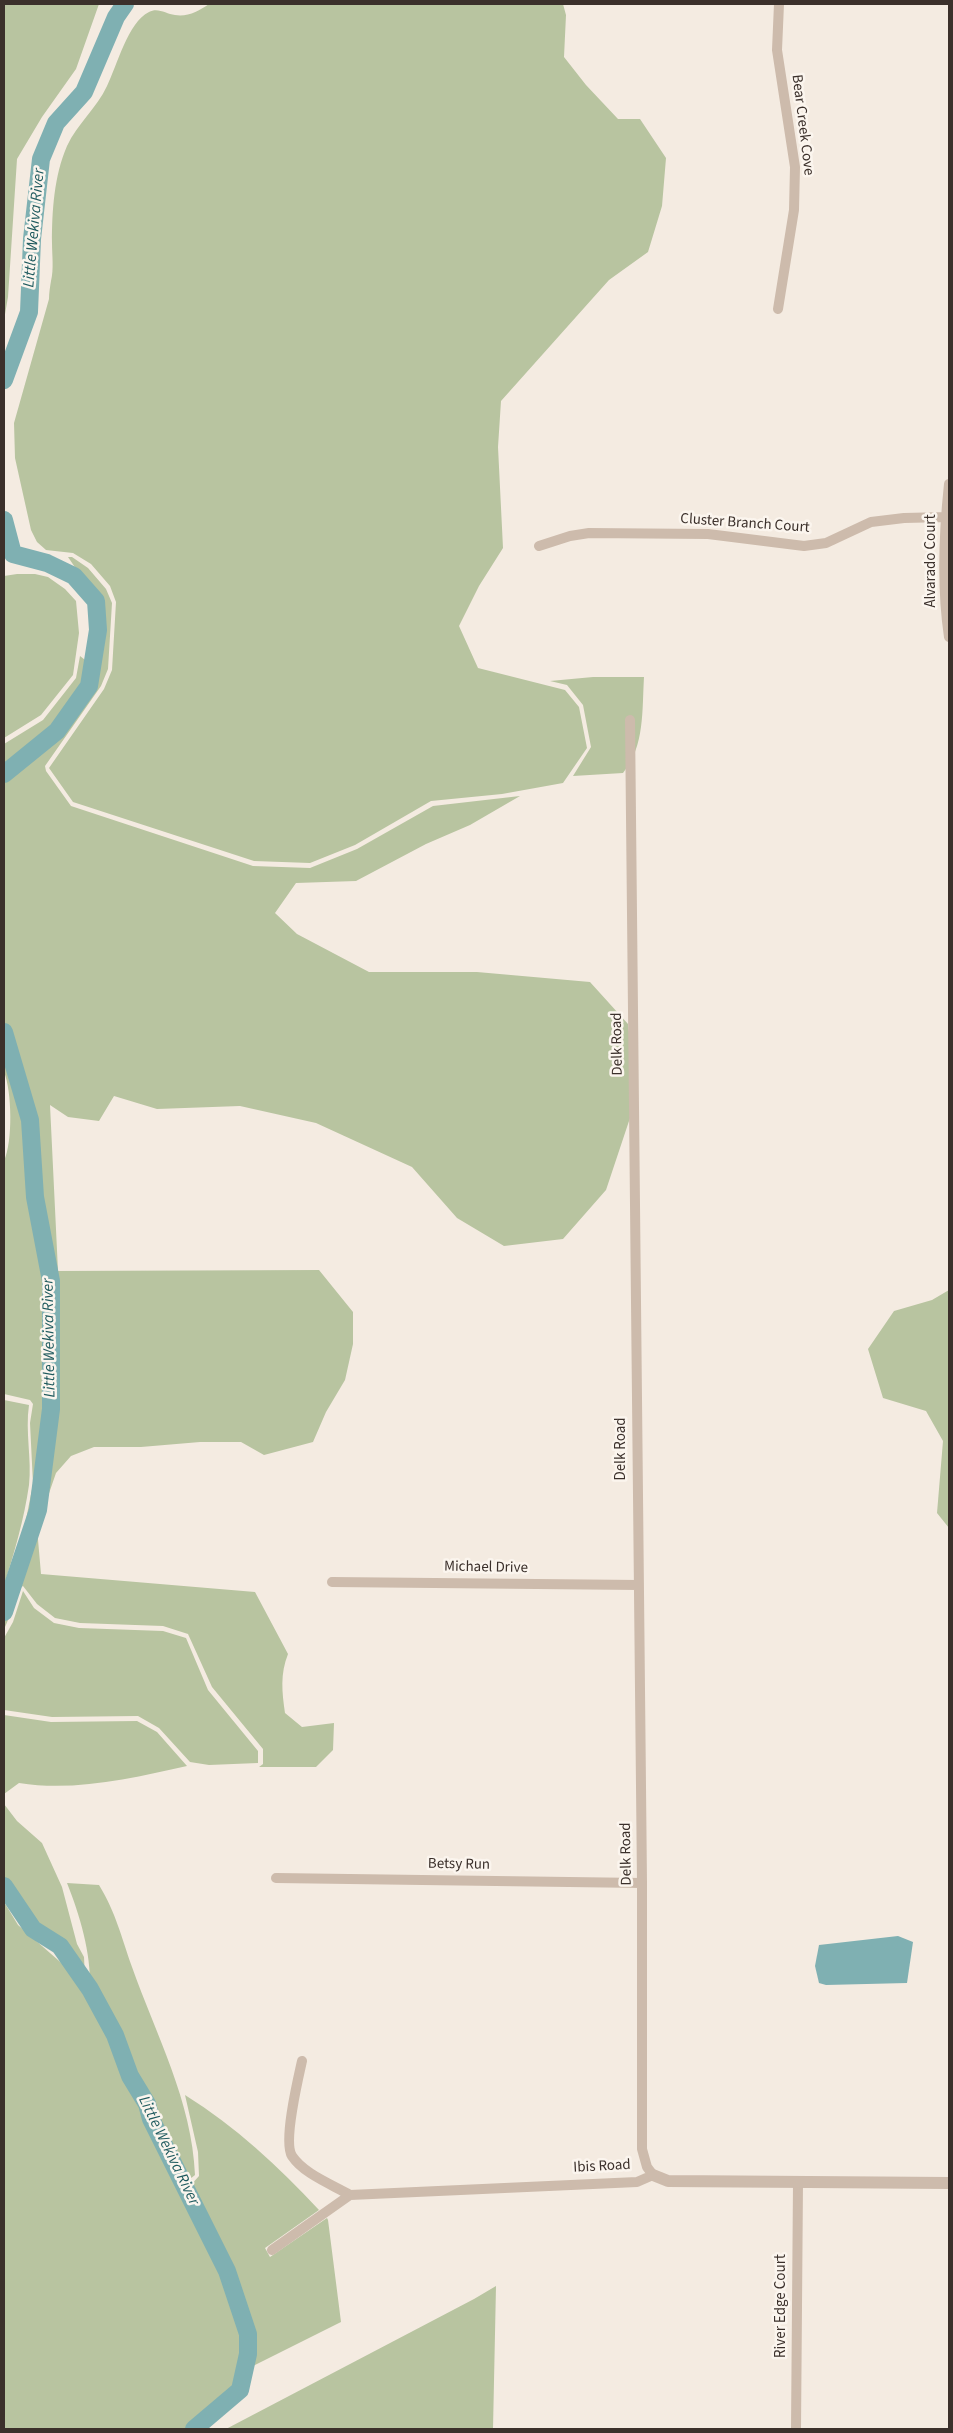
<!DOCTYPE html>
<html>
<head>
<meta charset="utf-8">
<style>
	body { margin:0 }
	#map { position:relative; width:953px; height:2433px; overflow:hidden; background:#f4ebe1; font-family:"Source Sans 3",sans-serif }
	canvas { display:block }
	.frame { position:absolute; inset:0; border:5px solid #3b302b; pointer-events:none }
</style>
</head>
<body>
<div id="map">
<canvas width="953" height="2433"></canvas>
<div class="frame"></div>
</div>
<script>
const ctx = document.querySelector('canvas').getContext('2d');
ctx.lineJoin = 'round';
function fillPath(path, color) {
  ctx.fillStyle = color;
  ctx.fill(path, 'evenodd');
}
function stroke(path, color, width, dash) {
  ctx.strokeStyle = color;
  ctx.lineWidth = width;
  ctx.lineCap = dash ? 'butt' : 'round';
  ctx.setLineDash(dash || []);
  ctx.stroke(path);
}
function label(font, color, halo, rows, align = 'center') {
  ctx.font = font + ' "Source Sans 3",sans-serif';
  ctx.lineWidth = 5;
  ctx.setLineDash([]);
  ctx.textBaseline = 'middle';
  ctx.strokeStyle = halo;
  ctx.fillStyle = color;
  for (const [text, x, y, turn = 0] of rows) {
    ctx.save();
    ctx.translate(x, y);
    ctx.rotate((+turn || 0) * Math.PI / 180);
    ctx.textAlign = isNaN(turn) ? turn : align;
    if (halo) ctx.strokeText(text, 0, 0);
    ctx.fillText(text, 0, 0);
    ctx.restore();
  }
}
const green = new Path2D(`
	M4,4H99L76,69L42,117L17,159L8,297L4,320Z
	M209,4H563L566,15L564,57L586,85L618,119H640L666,158L662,206L648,252L609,280L501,401L498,447L503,548L479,586L459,626L478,668L565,690L579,707L587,748L563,783L502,794L431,801L355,845L310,863L254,861L73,802L49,768L104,689L112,670L116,602L110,586L91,564L73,553L46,550L37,542L31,530L15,458L14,423L49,299C49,293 50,287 51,281C54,269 52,255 52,243C52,211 54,176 67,146C77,124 97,108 107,86C117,66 128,22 149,12C158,7 166,14 175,15C188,17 199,11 209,4Z
	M68,557H72L88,568L106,589L112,603L108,669L101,686L45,766L46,771L71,806L253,866L310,868L357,849L433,806L520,796L470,825L426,844L356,881L296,883L275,913L297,934L369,972H477L590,982L628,1024L637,1097L606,1190L563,1239L504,1246L457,1218L412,1167L316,1123L240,1106L157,1109L114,1096L99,1121L68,1117L50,1105L58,1271L319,1270L353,1312V1344L345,1380L326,1412L313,1442L264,1455L241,1442H200L141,1447H94L71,1456L56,1473L37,1528L41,1574L255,1592L288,1654C280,1674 282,1692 285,1713L302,1727L334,1723L333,1750L316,1767H259L263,1764V1749L212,1687L188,1634L163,1626L80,1623L55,1618L37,1604L23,1586C16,1590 10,1619 4,1629V1597L20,1550L33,1484L30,1423L33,1404L30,1400L4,1394V1161C13,1142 12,1091 4,1072V744L43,720L76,678L80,656L89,663L102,654V618L89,588Z
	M17,574H35L48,577L65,589L76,601L79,633L73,675L41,715L4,738V576Z
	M593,677H644C642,710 645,746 623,773L573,776L591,747L583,705L567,685L550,681Z
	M949,1290V1528L937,1513L943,1441L926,1411L883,1398L868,1349L894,1311L932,1300Z
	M4,1400L29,1405C25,1432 32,1459 29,1485C24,1520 14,1553 4,1586Z
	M23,1591L34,1608L54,1623L79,1628L163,1631L186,1638L208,1690L258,1751V1763L209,1765L190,1762L159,1728L138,1716L52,1717L4,1710V1638L13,1622Z
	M4,1715L51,1722L137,1721L157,1732L187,1766C133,1778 74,1792 19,1783L4,1794Z
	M4,1804L17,1821L42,1843L62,1887L77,1944L84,1957L85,1978L21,1922L4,1893Z
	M67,1883L99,1885C116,1913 121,1936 132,1967C156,2035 192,2101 195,2175L184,2184C208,2234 270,2335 240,2389C235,2399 204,2421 194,2429H4V1902L18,1925L90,1988C91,1952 80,1916 67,1883Z
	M185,2095C236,2127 278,2166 319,2210L265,2248L270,2257L327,2218L328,2220L341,2322L251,2367L252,2332L231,2269L190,2186L199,2176L198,2152Z
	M496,2286L493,2429H226L474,2299Z`);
const water = new Path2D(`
	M898,1936L913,1942L907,1983L826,1985L819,1983L815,1966L819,1945Z`);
const river = new Path2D(`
	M4,380L29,312L32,239L41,159L56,123L84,92L116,17L125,4
	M4,520L13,554L47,563L74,576L96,601L98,630L89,686L57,731L4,774
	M4,1032L30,1120L35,1197L51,1281V1409L38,1510L4,1612
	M4,1886L33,1929L60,1946L90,1989L115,2035L130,2076L147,2104L151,2119L227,2271L248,2334V2354L240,2390L194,2429`);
const minor = new Path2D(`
	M778,309L794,210L795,167L777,50L779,4
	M949,484C944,531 942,590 949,637
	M539,546L570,536L589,533L708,534L804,546L826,543L871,522L904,518L946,517
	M332,1582L639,1585
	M276,1878L642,1883
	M302,2061C298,2079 283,2142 292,2156C304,2174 331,2184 350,2195
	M272,2250L350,2195L637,2182L653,2175L647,2167L642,2149V1883L630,720
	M796,2429L798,2183`);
const tertiary = new Path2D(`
	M653,2175L668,2181L949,2183`);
const streetNames = [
	["Bear Creek Cove",802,125,83],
	["Cluster Branch Court",745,524,4],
	["Alvarado Court",932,561,-90],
	["Delk Road",618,1044,-91],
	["Delk Road",622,1449,-90],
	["Michael Drive",486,1568,1],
	["Delk Road",627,1854,-91],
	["Betsy Run",459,1865,1],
	["Ibis Road",602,2167,-3],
	["River Edge Court",782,2306,-90]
];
const waterNames = [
	["Little Wekiva River",35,228,-85],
	["Little Wekiva River",50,1338,-91],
	["Little Wekiva River",168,2151,64]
];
fillPath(green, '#b8c4a0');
fillPath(water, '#7fb0b2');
stroke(river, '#7fb0b2', 18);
stroke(minor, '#cdbbac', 10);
stroke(tertiary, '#cdbbac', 12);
label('15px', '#3b302b', '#fbf5ee', streetNames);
label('italic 16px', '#1f5a5e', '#fbf5ee', waterNames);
</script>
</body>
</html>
